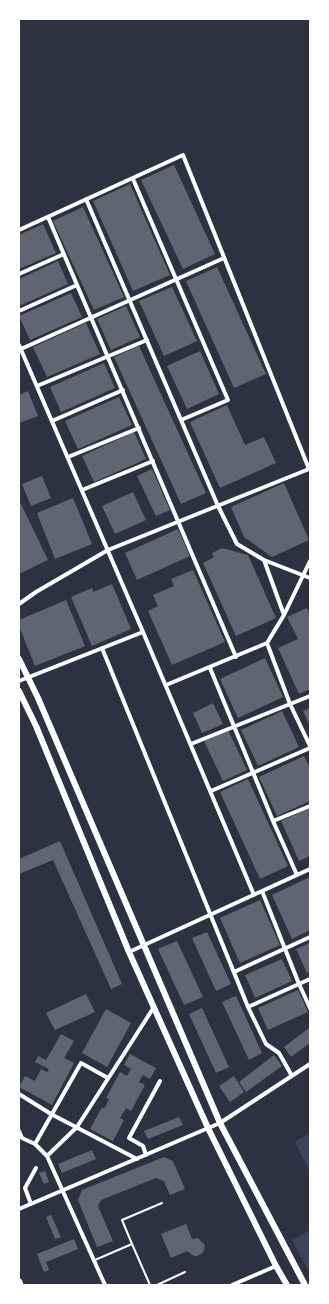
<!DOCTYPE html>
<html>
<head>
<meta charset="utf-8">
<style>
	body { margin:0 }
	#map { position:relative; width:329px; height:1304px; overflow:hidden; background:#2d3142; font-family:Lora,serif }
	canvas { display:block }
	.frame { position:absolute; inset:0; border:20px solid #fff; pointer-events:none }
</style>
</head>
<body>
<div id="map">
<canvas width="329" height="1304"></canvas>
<div class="frame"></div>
</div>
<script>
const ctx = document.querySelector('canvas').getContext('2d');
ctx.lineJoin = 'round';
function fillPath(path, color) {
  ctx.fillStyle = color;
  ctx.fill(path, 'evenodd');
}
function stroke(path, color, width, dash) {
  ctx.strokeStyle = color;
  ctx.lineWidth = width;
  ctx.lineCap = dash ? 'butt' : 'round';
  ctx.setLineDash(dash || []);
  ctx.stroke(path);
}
const green = new Path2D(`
	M310,1133V1172L295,1142Z
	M310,1230V1274L292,1240Z`);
const building = new Path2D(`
	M174,165L215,254L183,269L141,180Z
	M130,184L170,275L133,291L93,201Z
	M83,207L124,297L94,310L53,221Z
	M43,224L56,253L19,269V235Z
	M58,261L68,284L19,306V279Z
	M217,267L266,374L234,388L186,281Z
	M172,287L197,341L164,356L139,301Z
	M71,293L82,317L30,340L19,316Z
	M126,306L140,337L111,350L97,319Z
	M86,323L100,354L47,377L33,347Z
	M139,346L206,493L181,504L114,357Z
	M200,351L219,394L187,409L167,366Z
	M104,363L115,388L61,412L50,387Z
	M28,391L38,416L19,423V395Z
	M119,397L132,425L78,449L65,421Z
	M227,405L245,445L264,437L276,463L220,488L190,422Z
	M134,432L146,459L94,482L82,456Z
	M152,469L170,510L156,516L137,476Z
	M42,476L51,498L31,506L22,484Z
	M284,483L309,540L272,557L244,537L231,507Z
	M133,492L146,520L115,534L102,506Z
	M73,498L92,544L55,559L37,513Z
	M19,500L48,560L19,574Z
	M178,529L190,556L137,580L125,553Z
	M222,548L248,555L276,618L236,636L203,563L214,557L212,553Z
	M193,570L225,642L172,665L148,611L158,606L153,595L174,586L171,579Z
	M112,584L131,629L92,646L71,597L92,588L93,592Z
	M66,600L85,646L35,666L19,626V620Z
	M307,608L310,615V689L299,694L278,648L298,639L287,617Z
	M265,658L283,697L238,718L220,679Z
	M213,703L223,724L202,733L193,713Z
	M310,708V726L303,711Z
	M282,711L299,747L258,766L241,730Z
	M228,730L247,770L223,781L204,741Z
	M304,756L310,768V801L277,816L259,777Z
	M248,779L288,866L260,879L220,792Z
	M310,808V856L299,861L281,821Z
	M60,841L122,984L111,989L53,860L19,874V859Z
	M310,877V930L292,939L272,895Z
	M260,900L280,945L240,963L220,918Z
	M207,932L231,984L216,991L192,938Z
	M177,941L203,997L184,1005L158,949Z
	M310,943V971L307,973L296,949Z
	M282,959L292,981L255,998L245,975Z
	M298,990L308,1012L268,1030L258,1008Z
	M86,994L95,1012L55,1030L46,1013Z
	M236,996L262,1053L249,1060L222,1002Z
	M202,1008L229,1067L216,1073L189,1014Z
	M106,1009L131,1023L107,1067L82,1053Z
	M309,1028L310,1043L291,1057L284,1047Z
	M61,1034L74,1041L64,1058L74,1063L52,1105L19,1087L25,1076L35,1081L41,1069L47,1072L49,1069L35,1062L38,1056L46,1060Z
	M130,1054L156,1068L150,1079L143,1075L139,1082L145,1085L131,1111L126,1108L120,1118L124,1120L113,1141L90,1129L102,1107L104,1109L109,1099L106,1098L120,1072L127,1076L131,1069L124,1065Z
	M274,1055L282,1066L246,1092L239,1082Z
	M234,1076L244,1092L230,1102L219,1086Z
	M179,1117L183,1125L148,1139L144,1131Z
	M92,1150L96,1159L62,1173L58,1164Z
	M164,1157L173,1161L185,1189L170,1195L164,1181L156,1178L101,1200L98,1206L113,1241L97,1247L78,1200L82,1190Z
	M45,1171L49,1182L44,1184L39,1173Z
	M51,1215L61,1237L55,1239L46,1217Z
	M186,1224L192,1239L198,1238L203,1243L205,1246L203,1253L197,1256H194L187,1251L171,1258L161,1234Z
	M74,1239L78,1249L46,1262L49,1270L44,1272L37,1254Z`);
const service = new Path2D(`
	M132,1244L150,1285
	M95,1260L132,1244L122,1220L162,1203
	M157,1285L185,1272`);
const minor = new Path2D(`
	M133,179L228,400L181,420
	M86,199L218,506L237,544L264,560L310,578
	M48,217L236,657
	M19,230L183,155L309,469L108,550L36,592L19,604
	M19,274L64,254
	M19,311L77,285
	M19,345L143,632L254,895
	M21,349L224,258
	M37,386L147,340
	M52,421L123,390
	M68,457L139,428
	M82,490L153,461
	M264,560L284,615
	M267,643L290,704L310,746
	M102,648L248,1007L266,1044L279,1053L292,1076
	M210,668L273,821L297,875
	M19,681L143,632
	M166,685L267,643L284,615L310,561
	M191,744L310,696
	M211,791L310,748
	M273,821L310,806
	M262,891L299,984L310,1008
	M129,952L310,869
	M234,972L310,937
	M248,1007L310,979
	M19,1094L51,1114L137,1159
	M19,1131L22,1138L35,1144
	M146,1155L143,1146L129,1138L160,1081
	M47,1156L77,1127L154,1007
	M31,1204L25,1188L36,1168
	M19,1209L220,1123L310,1064
	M105,1285L47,1156L35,1144L81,1063L108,1078
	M232,1285L276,1266`);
const secondary = new Path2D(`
	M19,659L38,698L220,1123L305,1285
	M19,691L36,726L129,952L208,1128L276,1266L287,1285`);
const primary = new Path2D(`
	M19,1282L20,1285`);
fillPath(green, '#3c4559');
fillPath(building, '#626471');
stroke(service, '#fff', 2);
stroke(minor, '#fff', 4);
stroke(secondary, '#fff', 6);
stroke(primary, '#fff', 7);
</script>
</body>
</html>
